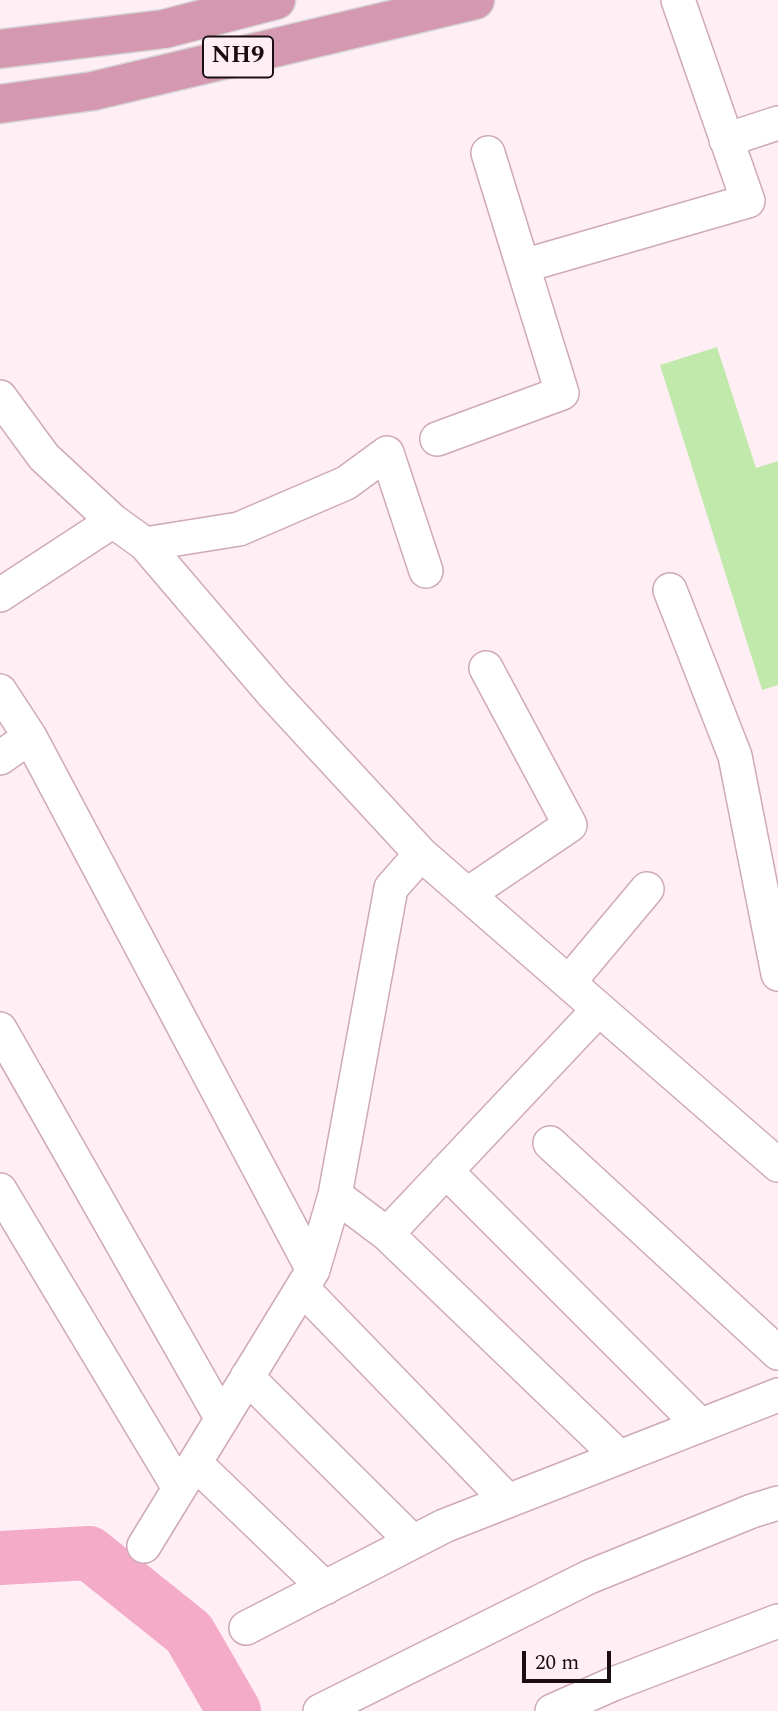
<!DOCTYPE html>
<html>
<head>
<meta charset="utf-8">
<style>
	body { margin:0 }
	#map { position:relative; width:778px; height:1711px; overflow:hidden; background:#ffeef4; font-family:Spectral,serif }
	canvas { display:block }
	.scale { position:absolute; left:522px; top:1651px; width:89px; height:32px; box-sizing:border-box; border:4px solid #1b0e13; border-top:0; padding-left:9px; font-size:21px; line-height:24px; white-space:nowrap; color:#1b0e13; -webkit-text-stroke:5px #ffeef4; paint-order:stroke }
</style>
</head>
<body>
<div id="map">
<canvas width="778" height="1711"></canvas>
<div class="scale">20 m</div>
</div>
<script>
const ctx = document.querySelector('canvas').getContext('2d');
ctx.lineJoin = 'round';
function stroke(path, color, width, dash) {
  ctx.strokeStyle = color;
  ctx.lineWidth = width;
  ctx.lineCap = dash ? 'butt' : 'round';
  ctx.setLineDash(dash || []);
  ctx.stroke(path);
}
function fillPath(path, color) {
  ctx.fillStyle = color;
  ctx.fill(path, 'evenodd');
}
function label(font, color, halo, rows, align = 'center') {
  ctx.font = font + ' Spectral,serif';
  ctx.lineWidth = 7;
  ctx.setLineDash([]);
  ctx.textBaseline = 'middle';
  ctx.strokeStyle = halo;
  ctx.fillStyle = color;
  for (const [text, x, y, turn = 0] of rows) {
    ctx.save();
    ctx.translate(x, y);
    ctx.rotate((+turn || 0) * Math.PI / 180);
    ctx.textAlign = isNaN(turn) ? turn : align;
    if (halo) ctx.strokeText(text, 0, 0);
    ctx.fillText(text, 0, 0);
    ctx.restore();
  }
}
const river = new Path2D(`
	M0,1558L89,1553L189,1633L234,1711`);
const building = new Path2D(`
	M717,347L756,468L778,461V685L762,690L660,365Z`);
const minor = new Path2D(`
	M726,140L778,123
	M523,266L748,201L678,0
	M0,397L44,457L113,521L145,544L274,695L421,854L778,1165
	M437,439L562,393L488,153
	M145,544L239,529L346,483L387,453L426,571
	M670,590L735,756L778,974
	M0,595L113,521
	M0,691L30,737L313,1270
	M0,758L30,737
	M468,894L570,825L486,668
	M569,982L647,889
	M0,1029L222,1419
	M550,1143L778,1353
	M446,1171L700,1425
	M0,1190L179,1488
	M335,1195L387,1234L619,1457
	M387,1234L599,1009
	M302,1288L508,1501
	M247,1377L413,1542
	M195,1463L325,1588
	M144,1546L313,1270L335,1195L391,888L421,854
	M246,1628L444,1526L778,1395
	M320,1711L589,1577L752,1511L778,1503
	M552,1711L613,1684L778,1621`);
const trunk = new Path2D(`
	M0,49L164,29L276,0
	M0,104L93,91L475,0`);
const shields = [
	[238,57,70]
];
const shieldNames = [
	["NH9",238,57]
];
stroke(river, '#f4abc7', 54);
fillPath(building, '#c0e9ab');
stroke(minor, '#cfa9b7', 36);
stroke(trunk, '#d6d4d5', 41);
stroke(minor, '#fff', 33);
stroke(trunk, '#d498b0', 38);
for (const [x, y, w] of shields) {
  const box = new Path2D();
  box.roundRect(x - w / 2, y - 20.5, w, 41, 5);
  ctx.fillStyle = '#ffeef4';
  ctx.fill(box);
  stroke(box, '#1b0e13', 2);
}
label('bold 24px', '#1b0e13', null, shieldNames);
</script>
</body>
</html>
